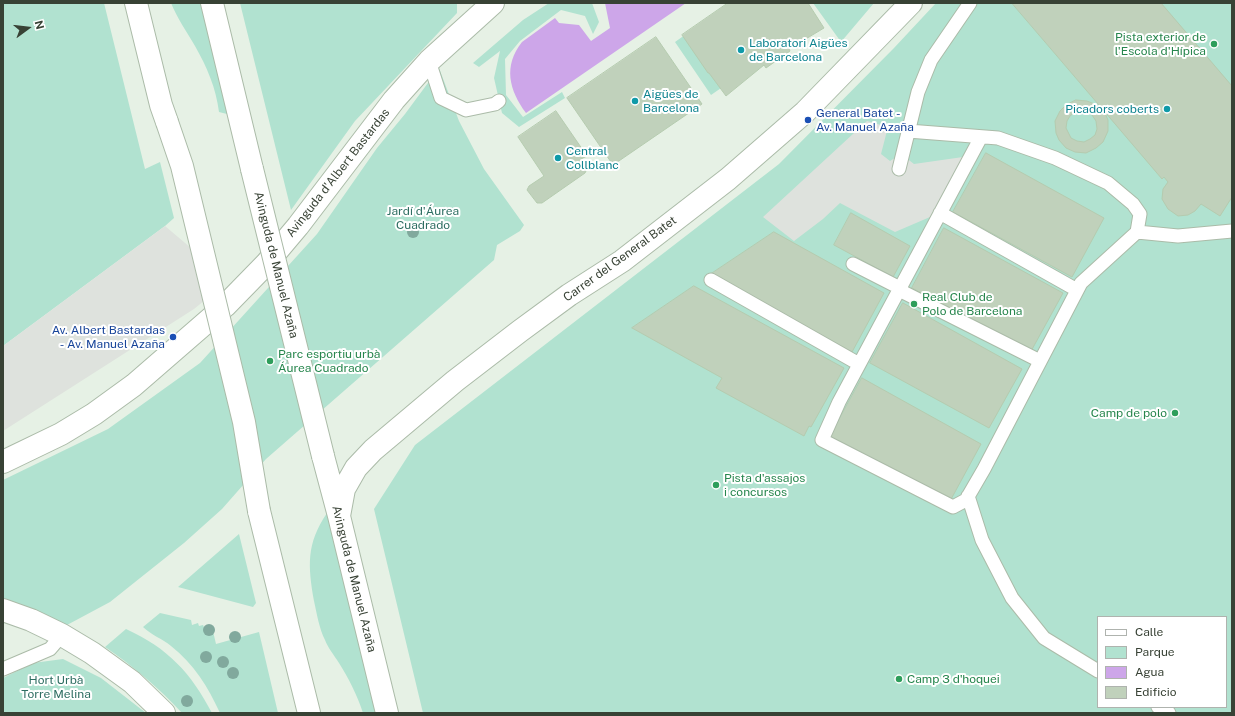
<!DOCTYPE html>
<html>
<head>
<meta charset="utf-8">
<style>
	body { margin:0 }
	#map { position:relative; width:1235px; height:716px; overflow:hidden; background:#e6f1e5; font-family:"Public Sans",sans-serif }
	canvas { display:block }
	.frame { position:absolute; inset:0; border:4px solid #384235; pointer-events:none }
	.legend { position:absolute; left:1097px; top:616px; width:130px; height:92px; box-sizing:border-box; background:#fff; border:1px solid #afb3ae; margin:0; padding:5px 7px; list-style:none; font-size:12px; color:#384235 }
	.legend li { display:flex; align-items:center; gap:8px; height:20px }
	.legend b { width:20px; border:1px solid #afb3ae }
	.north { position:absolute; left:8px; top:8px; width:40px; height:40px; -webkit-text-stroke:3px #fff; paint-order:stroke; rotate:75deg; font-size:11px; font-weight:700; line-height:16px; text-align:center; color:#384235 }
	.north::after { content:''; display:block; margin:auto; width:14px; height:18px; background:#384235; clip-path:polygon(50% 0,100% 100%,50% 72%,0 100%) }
</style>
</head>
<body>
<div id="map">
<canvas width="1235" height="716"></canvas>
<div class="frame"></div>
<ul class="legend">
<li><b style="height:5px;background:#fff"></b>Calle</li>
<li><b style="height:11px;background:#b1e2d0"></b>Parque</li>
<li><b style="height:11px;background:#cda6e9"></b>Agua</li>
<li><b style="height:11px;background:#c0d1bb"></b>Edificio</li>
</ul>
<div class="north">N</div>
</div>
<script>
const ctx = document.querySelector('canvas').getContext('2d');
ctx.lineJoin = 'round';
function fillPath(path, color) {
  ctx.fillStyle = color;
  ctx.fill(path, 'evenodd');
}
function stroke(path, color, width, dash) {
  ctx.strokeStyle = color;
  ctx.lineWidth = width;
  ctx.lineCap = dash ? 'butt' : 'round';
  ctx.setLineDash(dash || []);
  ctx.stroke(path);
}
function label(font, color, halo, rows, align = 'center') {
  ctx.font = font + ' "Public Sans",sans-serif';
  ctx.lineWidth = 4;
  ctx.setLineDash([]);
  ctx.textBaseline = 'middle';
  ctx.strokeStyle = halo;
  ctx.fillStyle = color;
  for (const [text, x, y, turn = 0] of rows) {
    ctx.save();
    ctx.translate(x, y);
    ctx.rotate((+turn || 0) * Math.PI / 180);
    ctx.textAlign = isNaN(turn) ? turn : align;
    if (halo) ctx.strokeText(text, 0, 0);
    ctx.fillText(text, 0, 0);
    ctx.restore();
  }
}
const green = new Path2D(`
	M3,3H104L145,169L160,162L174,218L165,226L3,346Z
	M171,3H204L231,115L219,112C216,88 207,67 195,46C187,32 177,18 171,3Z
	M240,3H457V13L355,121L291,210Z
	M549,3H592L599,22L593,34L585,16L561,10L520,41L505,59L506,95L523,117L562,92L565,98L519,127L502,113L494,78L500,51L479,67L473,63L523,20Z
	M813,3H874L841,42Z
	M936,3H1232V713H423L374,509L415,445L779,164L894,48ZM1098,617H1226V707H1098Z
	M689,32L724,86L711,95L675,42Z
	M439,68L459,121L484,169L524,225L520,231L497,245L494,260L266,459L222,509L184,543L110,602L67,625L3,600V480L108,429L200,363L317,234L377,148L405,114Z
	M327,513L376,713H363C357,695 349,679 339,663C334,655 328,648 325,640C319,628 317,614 314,601C308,566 306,544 327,513Z
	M239,534L256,603L253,607L178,587Z
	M160,613L191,620L192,625L198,623L199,626L203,625L205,629L212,627L216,644L259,632L278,713H220C208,687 194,664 171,646C163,639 151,635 143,627Z
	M126,629C168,648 191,673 212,713H182C159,688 133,666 105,647Z
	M63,659L101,678L146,713H3V678L33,663Z`);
const parking = new Path2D(`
	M867,121L888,127L881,154L890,161L901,154L914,164L970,156L930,217L895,232L840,203L823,219L794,241L763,217Z
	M165,226L217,270L221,287L194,309L3,431V346Z`);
const water = new Path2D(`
	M605,3H686L526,113C509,90 503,66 522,42L555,18L559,23L579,25L591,41L610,28Z`);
const building = new Path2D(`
	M728,3H808L824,28L789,49L790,51L766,68L764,65L726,96L709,73H708L682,35Z
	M1012,3H1161L1232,86V197L1220,216L1201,204L1195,211L1188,215L1178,216L1168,209L1162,199L1163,189L1168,182L1164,177L1162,179L1104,111Z
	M656,37L702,104L613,165L567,98Z
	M1076,100L1087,101L1097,105L1104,111L1108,120V131L1103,142L1096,148L1086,153L1075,152L1066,148L1059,140L1056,133L1055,121L1060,111L1066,105ZM1077,111H1087L1092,115L1096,121L1097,129L1095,135L1090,139L1084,142L1077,141L1071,138L1066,128L1067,121L1070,116Z
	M556,111L587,156L581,159L587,169L585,173L542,203H537L527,190L529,186L544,176L518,137Z
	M986,153L1104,218L1072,277L953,212Z
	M851,213L910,246L893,277L834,245Z
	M944,228L1063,293L1030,353L912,288Z
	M774,232L884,293L852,352L711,274Z
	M694,286L844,368L811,427L809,426L804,436L716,388L722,378L632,328Z
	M903,303L1022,369L989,428L870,363Z
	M862,378L981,444L949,503L829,438Z`);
const lane = new Path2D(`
	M429,61L441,98L466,110L495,104L499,101
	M908,131L998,138L1055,158L1108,183L1133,204L1140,214L1137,232L1081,283L984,469L966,500L953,507L822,440L839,402L981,137
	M899,169L918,92L931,60L970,3
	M940,213L1077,290
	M1137,232L1178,236L1232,231
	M853,264L900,288
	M711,280L859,364
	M899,290L1040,361
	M968,496L982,540L1012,598L1044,638L1098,671
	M3,669L50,649L62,635
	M1158,707L1169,713`);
const street = new Path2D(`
	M136,3L161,105L167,122
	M212,3L252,169
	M323,456L339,516L387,713
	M3,462L61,434L94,414L134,385L225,306L266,264L298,226L394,100L429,61L493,3
	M259,511L309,713
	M339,516L344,489L356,468L373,450L455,381L520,331L569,295L622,261L728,179L805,112L911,3
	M3,610L31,620L62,635L92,653L132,682L164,713`);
const streetBridge = new Path2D(`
	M167,122L182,166L244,422L259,511
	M252,169L323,456`);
const trees = [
	[413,232],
	[209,630],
	[235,637],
	[206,657],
	[223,662],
	[233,673],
	[187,701]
];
const markers = [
	[1214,44,4,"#2e9e5b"],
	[741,50,4,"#0f9aa8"],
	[635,101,4,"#0f9aa8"],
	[1167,109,4,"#0f9aa8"],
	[808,120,4,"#1a4fb4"],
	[558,158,4,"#0f9aa8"],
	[914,304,4,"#2e9e5b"],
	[173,337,4,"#1a4fb4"],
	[270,361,4,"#2e9e5b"],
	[1175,413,4,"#2e9e5b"],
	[716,485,4,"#2e9e5b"],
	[899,679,4,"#2e9e5b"]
];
const leisureNames = [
	["Pista exterior de",1206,37,"right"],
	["l'Escola d'Hípica",1206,51,"right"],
	["Real Club de",922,297],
	["Polo de Barcelona",922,311],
	["Parc esportiu urbà",278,354],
	["Áurea Cuadrado",278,368],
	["Camp de polo",1167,413,"right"],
	["Pista d'assajos",724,478],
	["i concursos",724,492],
	["Camp 3 d'hoquei",907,679]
];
const cultureNames = [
	["Laboratori Aigües",749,43],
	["de Barcelona",749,57],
	["Aigües de",643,94],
	["Barcelona",643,108],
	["Picadors coberts",1159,109,"right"],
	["Central",566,151],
	["Collblanc",566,165]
];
const transitNames = [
	["General Batet -",816,113],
	["Av. Manuel Azaña",816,127],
	["Av. Albert Bastardas",165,330,"right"],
	["- Av. Manuel Azaña",165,344,"right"]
];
const streetNames = [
	["Avinguda d'Albert Bastardas",338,173,-52],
	["Carrer del General Batet",620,259,-36],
	["Avinguda de Manuel Azaña",276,265,76],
	["Avinguda de Manuel Azaña",354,579,76]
];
const parkNames = [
	["Jardí d'Áurea",423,211],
	["Cuadrado",423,225],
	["Hort Urbà",56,680],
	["Torre Melina",56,694]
];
fillPath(green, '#b1e2d0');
fillPath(parking, '#dee2dd');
fillPath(water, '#cda6e9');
fillPath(building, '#c0d1bb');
stroke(building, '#b5cbaf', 1);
stroke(lane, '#abbba8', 15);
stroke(street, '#abbba8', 24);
stroke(lane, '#fff', 13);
stroke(street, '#fff', 22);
stroke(streetBridge, '#abbba8', 24, []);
stroke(streetBridge, '#fff', 22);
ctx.fillStyle = '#81a99d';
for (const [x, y] of trees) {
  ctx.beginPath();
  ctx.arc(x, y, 6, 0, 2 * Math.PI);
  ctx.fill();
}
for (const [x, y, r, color] of markers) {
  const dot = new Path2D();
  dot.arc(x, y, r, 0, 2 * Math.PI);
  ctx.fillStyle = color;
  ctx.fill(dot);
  stroke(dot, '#fff', 1.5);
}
label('12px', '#27864d', '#fff', leisureNames, 'left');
label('12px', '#0d838f', '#fff', cultureNames, 'left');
label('12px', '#164399', '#fff', transitNames, 'left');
label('12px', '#384235', '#fff', streetNames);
label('12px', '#2e6e62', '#fff', parkNames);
</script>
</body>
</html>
